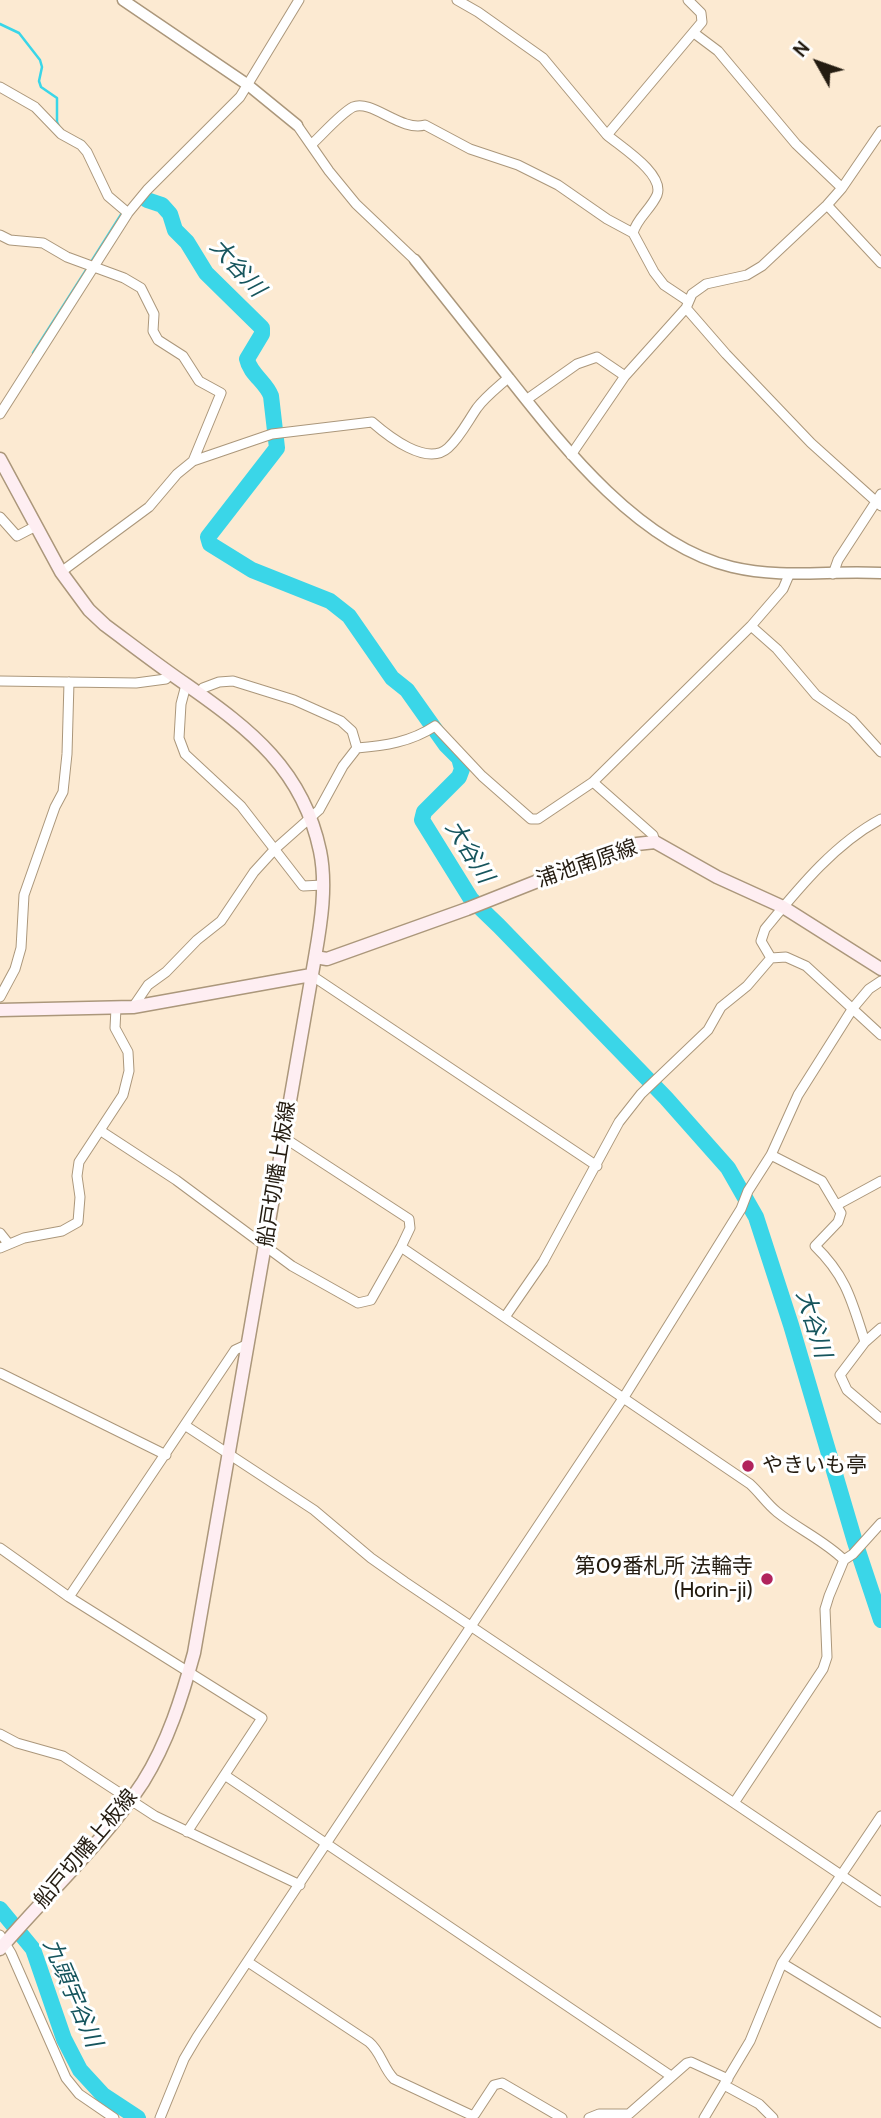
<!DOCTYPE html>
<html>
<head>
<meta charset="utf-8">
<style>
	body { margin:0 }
	#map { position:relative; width:881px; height:2118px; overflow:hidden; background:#fcead2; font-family:Cabin,sans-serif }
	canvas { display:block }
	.north { position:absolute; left:783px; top:28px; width:70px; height:70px; -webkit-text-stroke:5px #fff; paint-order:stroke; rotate:310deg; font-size:19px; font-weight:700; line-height:28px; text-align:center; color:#241c11 }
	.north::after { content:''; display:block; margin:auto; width:24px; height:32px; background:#241c11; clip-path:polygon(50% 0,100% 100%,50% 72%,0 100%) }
</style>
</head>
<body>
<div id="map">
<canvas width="881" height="2118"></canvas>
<div class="north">N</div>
</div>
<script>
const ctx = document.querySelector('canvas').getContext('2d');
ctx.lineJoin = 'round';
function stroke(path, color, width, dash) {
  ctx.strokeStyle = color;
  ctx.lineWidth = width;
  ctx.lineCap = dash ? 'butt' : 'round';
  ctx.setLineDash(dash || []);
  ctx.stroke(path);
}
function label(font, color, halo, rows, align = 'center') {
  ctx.font = font + ' Cabin,"Noto Sans JP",sans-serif';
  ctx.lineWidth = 6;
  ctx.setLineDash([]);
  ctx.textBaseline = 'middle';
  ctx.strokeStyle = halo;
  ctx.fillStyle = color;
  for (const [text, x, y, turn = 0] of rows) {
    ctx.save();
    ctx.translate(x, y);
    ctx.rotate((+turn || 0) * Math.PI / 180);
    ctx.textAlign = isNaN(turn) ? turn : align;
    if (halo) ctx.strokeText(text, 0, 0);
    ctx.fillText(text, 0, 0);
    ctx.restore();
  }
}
const stream = new Path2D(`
	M0,24L19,33L40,60L42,67L39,81L41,87L57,98V122L60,128
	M81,140L90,150
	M91,262L122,213
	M33,353L88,267`);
const river = new Path2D(`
	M147,200L162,205L170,214L175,230L187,242L206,273L262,328V334L247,359C250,374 266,382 271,396L277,448L208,537L210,544L252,570L330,601L349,616L392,678L407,690L446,745L459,758L462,769L459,777L424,812L422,820L471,899L499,926L666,1098L728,1168L756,1217L791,1325L855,1542L881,1620
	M0,1909L33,1949L64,2039L80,2070L103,2095L138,2118`);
const minor = new Path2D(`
	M457,0L478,12L543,58L607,135
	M694,33L718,51L796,144L842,188
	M0,87L35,107L61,134L81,145L87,152L108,196L128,213
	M297,125L329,171L356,204L415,260
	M312,144C323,134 340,114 353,107C372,99 401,132 425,125L470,149L518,165L558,185L607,219L633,233L654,272L664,285L688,301
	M827,205L881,263
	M633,233C637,218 651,209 657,195C665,174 621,147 607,135L702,22L701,13L688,0
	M0,235L10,240L43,243L67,257L124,278L141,288L154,314L153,331L158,340L183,356L199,381L221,393L193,461
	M686,308L726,354L811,443L881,506
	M526,400L577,364L597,357L625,376
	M0,414L128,213L147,190L240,97L299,0
	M571,455L625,376L686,308L692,294L706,284L747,275L762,266L827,205L842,188L881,131
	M0,517L17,536L36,526
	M61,572L149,507L177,474L193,461L272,434L372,422C388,436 427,467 448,448C460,437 468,421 477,408C485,397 498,387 508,378
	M833,574L838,560L881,494
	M751,626L777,649L816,695L852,720L881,752
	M0,681L136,683L166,679L170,673
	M186,685L181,704L179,738L185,754L241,806L303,886L323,885
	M199,693L203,688L219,682L233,681L294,700L341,721L352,731L357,748
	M593,782L653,835L655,842
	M771,958L761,941L765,929C798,889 834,844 881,819
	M311,975L597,1166
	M0,997L15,969L21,948L24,895L55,807L63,792L67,754L69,682
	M133,1007L148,985L166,972L197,940L221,921L254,872L275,849L319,810L343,766L357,748C384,746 411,742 435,726L482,776L531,819H538L593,782L751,626L783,589L789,575
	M101,1131L176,1180L292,1266L358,1303L371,1300L401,1247
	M283,1137L409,1219L410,1228L401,1247L750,1484C760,1493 766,1503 777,1512C798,1529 825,1541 844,1560
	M771,1155L822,1181L841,1213L838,1222L815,1246C847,1277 852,1302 865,1342
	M837,1205L881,1181
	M0,1233L8,1243
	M0,1248L24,1238L62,1231L78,1222L80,1197L77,1176L79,1162L123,1095L129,1071L128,1052L115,1028L116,1008
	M505,1317L543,1262L619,1122L641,1094L708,1030L721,1007L747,986L771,958L786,957L806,966L881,1035
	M881,1328L865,1342L840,1375L847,1390L881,1419
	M0,1373L166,1455
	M186,1426L314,1510L371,1558L405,1582L734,1803
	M881,1523L853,1554L844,1560L829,1596L825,1609L827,1657L823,1669L734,1803L881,1902
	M0,1548L69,1597L262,1718L187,1832
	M69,1597L235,1350L248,1344
	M0,1734L17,1743L63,1756L155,1816L300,1885
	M226,1776L671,2076
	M0,1935L11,1953L66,2078L79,2094L114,2118
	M248,1962L369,2042C381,2052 383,2068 394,2079L471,2115L475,2114L494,2085L502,2083L562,2118
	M782,1963L881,2023
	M724,2085L759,2104L773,2118
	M160,2118L184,2059L197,2037L624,1397L741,1209L748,1191L771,1155L798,1095L853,1008L869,989L881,981
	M589,2118L599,2114H629L687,2063L691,2062L728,2079
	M704,2118L750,2041L782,1963L881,1816`);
const tertiary = new Path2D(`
	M123,0L248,85L297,125
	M415,260C446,299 477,338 508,377C564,448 640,545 732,567C782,579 831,570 881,573`);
const secondary = new Path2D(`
	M0,459L61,572L89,610L105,625C132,645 159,666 187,685C251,730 303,770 320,851C327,885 321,923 315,957L194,1653C182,1697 168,1742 143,1782C103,1843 47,1894 0,1949
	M315,957L327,959L467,909L606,854L637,844L655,842L717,877L783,907L881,969
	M0,1010L133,1007L311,975`);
const markers = [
	[748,1466,7,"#b1245d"],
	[767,1579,7,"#b1245d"]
];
const streetNames = [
	["浦池南原線",587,864,-19],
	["船戸切幡上板線",277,1174,-81],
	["船戸切幡上板線",86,1849,-50]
];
const poiNames = [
	["やきいも亭",762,1466],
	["第09番札所 法輪寺",753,1567,"right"],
	["(Horin-ji)",753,1591,"right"]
];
const waterNames = [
	["大谷川",237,268,48],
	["大谷川",469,852,58],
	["大谷川",813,1324,73],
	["九頭宇谷川",72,1993,67]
];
stroke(stream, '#3ad6e8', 2.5);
stroke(river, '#3ad6e8', 16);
stroke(minor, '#ab977b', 11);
stroke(tertiary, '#ab977b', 13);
stroke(secondary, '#ab977b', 15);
stroke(minor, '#fff', 9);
stroke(tertiary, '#fff', 10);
stroke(secondary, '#feeef2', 12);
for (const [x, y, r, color] of markers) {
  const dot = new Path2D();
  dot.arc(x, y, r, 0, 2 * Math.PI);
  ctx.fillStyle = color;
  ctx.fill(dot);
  stroke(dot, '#fff', 2.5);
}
label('21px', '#241c11', '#fff', streetNames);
label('21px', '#241c11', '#fff', poiNames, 'left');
label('italic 23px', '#16555d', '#fff', waterNames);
</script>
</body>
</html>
